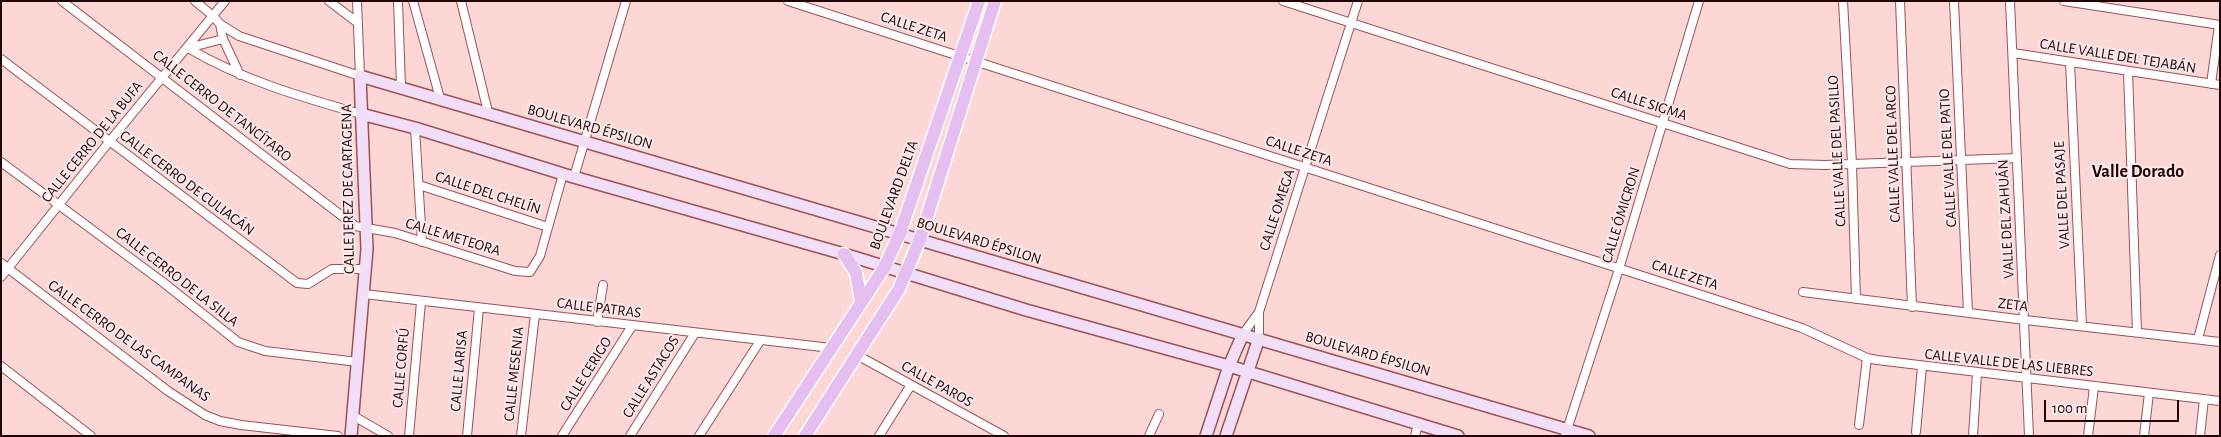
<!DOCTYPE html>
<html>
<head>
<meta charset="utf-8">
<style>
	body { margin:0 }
	#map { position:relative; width:2221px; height:437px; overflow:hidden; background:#fcd7d6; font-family:"Alegreya Sans",sans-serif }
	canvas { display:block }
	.frame { position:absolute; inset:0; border:2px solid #210406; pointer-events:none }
	.scale { position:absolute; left:2044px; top:400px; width:135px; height:22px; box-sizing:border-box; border:2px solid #210406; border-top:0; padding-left:6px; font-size:15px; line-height:18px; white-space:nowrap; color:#210406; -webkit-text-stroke:4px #fce9e9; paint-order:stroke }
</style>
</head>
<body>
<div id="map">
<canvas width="2221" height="437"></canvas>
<div class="frame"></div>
<div class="scale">100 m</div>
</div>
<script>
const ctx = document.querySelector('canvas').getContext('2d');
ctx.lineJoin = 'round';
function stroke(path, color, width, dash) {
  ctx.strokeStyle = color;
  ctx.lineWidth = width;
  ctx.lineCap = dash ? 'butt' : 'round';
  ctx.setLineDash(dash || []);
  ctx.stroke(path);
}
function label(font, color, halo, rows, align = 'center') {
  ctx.font = font + ' "Alegreya Sans",sans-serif';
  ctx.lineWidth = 4;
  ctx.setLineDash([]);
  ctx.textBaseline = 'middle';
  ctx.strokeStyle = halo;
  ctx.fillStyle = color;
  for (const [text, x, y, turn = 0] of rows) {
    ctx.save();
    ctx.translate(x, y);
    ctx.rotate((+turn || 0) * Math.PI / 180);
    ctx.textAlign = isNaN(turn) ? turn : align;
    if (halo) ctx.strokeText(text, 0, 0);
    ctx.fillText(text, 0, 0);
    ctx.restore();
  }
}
const street = new Path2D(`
	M62,1L355,226L395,233L515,271L530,272L540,256L563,174
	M195,1L213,16L220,24L239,36L360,76L357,1
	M329,1L358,23
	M398,1L401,87
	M413,1L440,98
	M461,1L488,112
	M788,1L1711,298L1802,328L1867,358L1877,360L2220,401
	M1283,1L1790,164L1825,165L2017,158
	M1843,1L1852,164L1856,299
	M1900,1L1912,307
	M1954,1L1968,313
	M2010,1L2029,436
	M2064,1L2220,25
	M220,24L223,39L240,75
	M188,48C242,80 301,97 361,114
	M188,48L223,39
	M2013,53L2220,85
	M1,59L297,283L308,284L332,269H366
	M2070,62L2082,326
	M2128,71L2137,332
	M2211,84L2219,25
	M415,128L422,242
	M1,162L164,283L238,342L265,351L358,362
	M574,177L626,1
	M419,185L548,227
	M1,263L168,391L205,415L220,421L241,425L338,436
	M1,277L109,142L225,1
	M1803,292L2025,320L2220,342
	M364,294L831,348
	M597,322L603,285
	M1243,334L1259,312
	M1259,338V312L1358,1
	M2198,339L2220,255
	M857,355L1004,436
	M1,366L91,436
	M352,415L388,436
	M1859,425L1867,358
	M1916,432L1922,367
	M409,436L421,302
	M467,436L479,308
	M521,436L535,314
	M562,436L632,326
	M630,436L695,333
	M699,436L760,341
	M879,436L911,385
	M1149,436L1159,414
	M1415,436L1418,424
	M1565,436L1619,269L1699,1
	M1973,436L1977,373
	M2088,436L2094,387
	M2144,436L2149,393
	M2200,436L2204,399`);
const secondary = new Path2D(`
	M361,114L415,128L563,174L844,254L1026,310L1229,366L1458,436
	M351,436L367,249L360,76L1589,436
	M1206,436L1229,366L1243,334
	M1226,436L1259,338`);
const primary = new Path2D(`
	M844,254L856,273L861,302
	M774,436L884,268L900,233L979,1
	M805,436L899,289L920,239L995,1`);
const streetNames = [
	["CALLE ZETA",914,27,18],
	["CALLE VALLE DEL TEJABÁN",2118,56,9],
	["CALLE SIGMA",1649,104,18],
	["CALLE CERRO DE TANCÍTARO",222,106,38],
	["BOULEVARD ÉPSILON",590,127,16],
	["CALLE CERRO DE LA BUFA",92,142,-51],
	["CALLE ZETA",1299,151,18],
	["CALLE VALLE DEL PASILLO",1837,151,-93],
	["CALLE VALLE DEL ARCO",1893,154,-92],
	["CALLE VALLE DEL PATIO",1948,158,-93],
	["CALLE CERRO DE CULIACÁN",187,183,37],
	["CALLE JEREZ DE CARTAGENA",348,189,-91],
	["CALLE DEL CHELÍN",488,193,18],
	["BOULEVARD DELTA",894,195,-70],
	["VALLE DEL PASAJE",2062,195,-93],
	["CALLE OMEGA",1277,210,-72],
	["CALLE ÓMICRON",1621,215,-73],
	["VALLE DEL ZAHUÁN",2006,219,-93],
	["CALLE METEORA",453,237,17],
	["BOULEVARD ÉPSILON",979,241,17],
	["CALLE ZETA",1685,275,18],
	["CALLE CERRO DE LA SILLA",177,277,38],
	["ZETA",2013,305,7],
	["CALLE PATRAS",599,308,7],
	["CALLE CERRO DE LAS CAMPANAS",129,341,36],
	["BOULEVARD ÉPSILON",1368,354,16],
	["CALLE VALLE DE LAS LIEBRES",2009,363,6],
	["CALLE CORFÚ",401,368,-85],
	["CALLE LARISA",459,371,-85],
	["CALLE MESENIA",514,374,-84],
	["CALLE CERIGO",586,374,-58],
	["CALLE ASTACOS",651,377,-58],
	["CALLE PAROS",937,384,29]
];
const quarterNames = [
	["Valle Dorado",2138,172]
];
stroke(street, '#9f5054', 10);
stroke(secondary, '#9f5054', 14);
stroke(primary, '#fff', 15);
stroke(street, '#fff', 8);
stroke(secondary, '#f2dff7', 11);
stroke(primary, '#e4bfef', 12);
label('15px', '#210406', '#fce9e9', streetNames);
label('bold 18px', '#210406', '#fce9e9', quarterNames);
</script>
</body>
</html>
